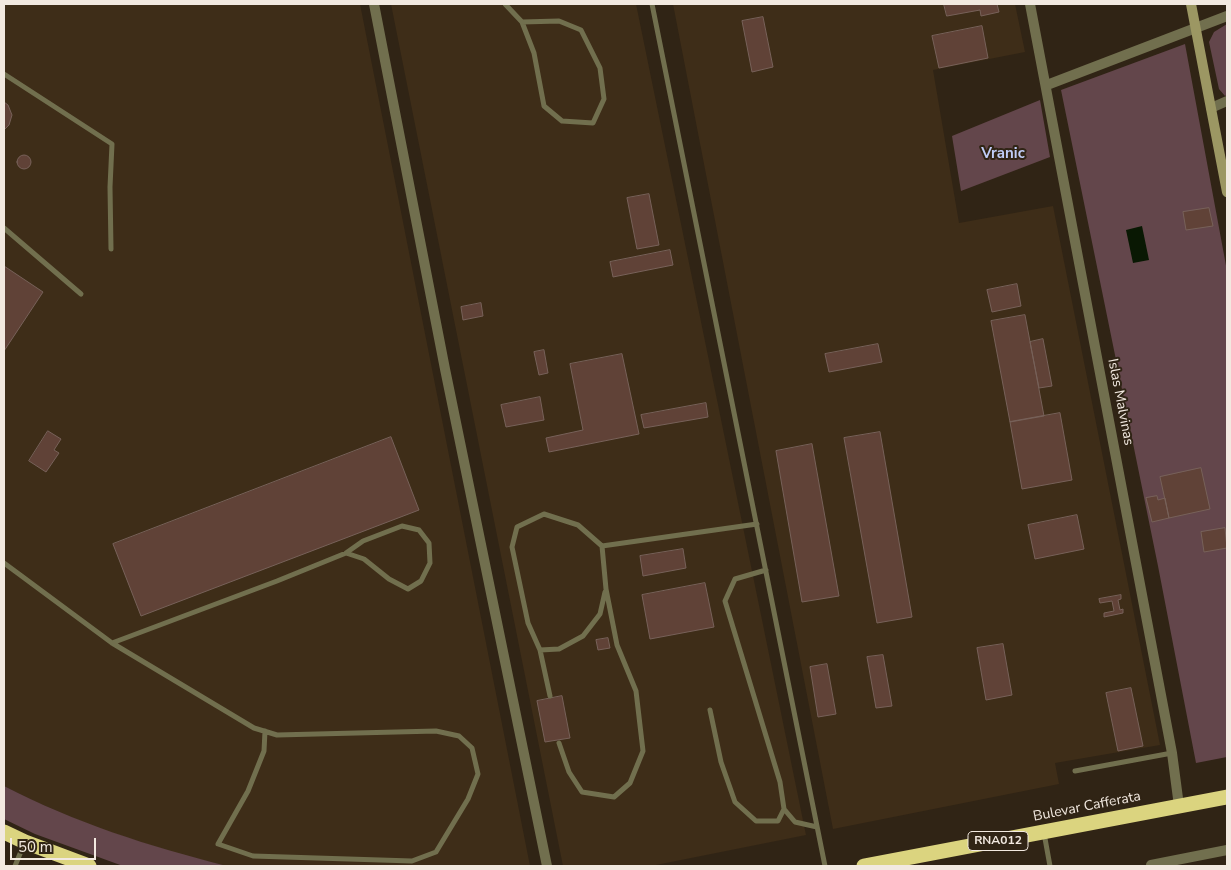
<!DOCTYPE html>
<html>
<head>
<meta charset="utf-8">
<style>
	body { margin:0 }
	#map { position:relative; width:1231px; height:870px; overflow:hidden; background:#302415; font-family:"Nunito Sans",sans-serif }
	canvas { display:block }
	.frame { position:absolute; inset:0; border:5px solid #f2e9e0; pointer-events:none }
	.scale { position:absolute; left:10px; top:838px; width:86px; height:22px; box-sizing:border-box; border:2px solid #f2e9e0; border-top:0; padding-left:6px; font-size:15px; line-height:18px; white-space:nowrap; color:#f2e9e0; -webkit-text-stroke:4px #302415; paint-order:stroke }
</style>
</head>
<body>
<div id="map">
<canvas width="1231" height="870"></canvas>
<div class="frame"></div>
<div class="scale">50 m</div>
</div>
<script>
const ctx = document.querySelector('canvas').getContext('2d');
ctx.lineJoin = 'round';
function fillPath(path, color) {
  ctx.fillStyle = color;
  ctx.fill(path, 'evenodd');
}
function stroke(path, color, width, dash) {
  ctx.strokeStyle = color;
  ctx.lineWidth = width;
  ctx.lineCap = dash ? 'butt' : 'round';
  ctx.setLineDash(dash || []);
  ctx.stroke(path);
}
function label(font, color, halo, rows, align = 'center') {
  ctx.font = font + ' "Nunito Sans",sans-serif';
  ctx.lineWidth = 4;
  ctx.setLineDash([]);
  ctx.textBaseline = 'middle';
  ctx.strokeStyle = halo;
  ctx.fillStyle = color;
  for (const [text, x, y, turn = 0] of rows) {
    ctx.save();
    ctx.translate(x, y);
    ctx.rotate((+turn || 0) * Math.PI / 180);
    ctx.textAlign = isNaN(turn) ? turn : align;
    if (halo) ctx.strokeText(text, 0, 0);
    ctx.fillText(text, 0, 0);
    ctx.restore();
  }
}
const built = new Path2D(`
	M4,4H360L530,866H227L178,854L94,827L34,801L4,786Z
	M391,4H636L806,835L651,866H563Z
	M673,4H1015L1025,52L933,70L959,223L1053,206L1160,745L1055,763L1059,784L833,829Z`);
const green = new Path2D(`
	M1227,24V95L1225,96L1219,89L1209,42L1214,32Z
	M1185,44L1227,271V757L1196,763L1158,566L1061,90Z
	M1040,100L1050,157L961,191L952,136Z
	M4,786C76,823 148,846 227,866H123L35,834L4,819Z`);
const water = new Path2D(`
	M1142,226L1149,260L1133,263L1126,230Z`);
const building = new Path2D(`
	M944,4H997L999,12L981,16L980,10L947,16Z
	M763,17L773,67L752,72L742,21Z
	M982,26L988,58L939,68L932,36Z
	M4,102L8,105L12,115L9,125L4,130Z
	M17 162a7 7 0 1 1 14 0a7 7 0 1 1-14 0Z
	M649,194L659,245L637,249L627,198Z
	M1209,208L1213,226L1186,230L1183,212Z
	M670,250L673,265L613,277L610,262Z
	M4,266L43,292L4,351Z
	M1017,284L1021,306L992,312L987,290Z
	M481,303L483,316L463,320L461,307Z
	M1025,315L1044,416L1010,422L991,321Z
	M1043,339L1052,386L1039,388L1030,342Z
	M878,344L882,362L829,372L825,354Z
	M544,350L548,373L539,375L534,352Z
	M622,354L639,434L549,452L546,438L583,430L570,364Z
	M540,397L544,420L506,427L501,405Z
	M706,403L708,417L644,428L641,415Z
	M1060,413L1072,480L1022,489L1010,422Z
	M48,431L61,439L54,450L59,453L46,472L29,461Z
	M880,432L912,617L877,623L844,438Z
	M391,437L419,510L141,616L113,544Z
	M812,444L839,596L802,602L776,451Z
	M1201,468L1210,509L1169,518L1160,477Z
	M1157,496L1158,500L1165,498L1169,518L1152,522L1146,498Z
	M1077,515L1084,549L1035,559L1028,525Z
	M1225,528L1227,548L1204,552L1201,532Z
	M683,549L686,568L643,576L640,556Z
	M705,583L714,627L650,639L642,595Z
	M1121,595V599L1118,600L1120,610L1123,609V613L1104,617V613L1114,611L1112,601L1100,603L1099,599Z
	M608,638L610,648L598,650L596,640Z
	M1003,644L1012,695L986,700L977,648Z
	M883,655L892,706L876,708L867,657Z
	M827,664L836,714L818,717L810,667Z
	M1131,688L1143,746L1118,751L1106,693Z
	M562,696L570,738L545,742L537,701Z`);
const lane = new Path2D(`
	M505,4L522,22L534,53L544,106L562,121L593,123L604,99L600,68L581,30L559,21L522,22
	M652,4L825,866
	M4,74L112,144L110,187L111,249
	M4,228L81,294
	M602,546L757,524
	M4,563L112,643L254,728L277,735L436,731L459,736L472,748L478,774L468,799L436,852L412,861L253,856L218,844L248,791L264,751L265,731
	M112,643L277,581L346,553L363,541L402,526L419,530L429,543L430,563L421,581L408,589L389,579L364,559L346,553
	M540,650L559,649L583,636L600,614L605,592
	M550,696L540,650L528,623L512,547L517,527L544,514L578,525L602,546L606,589L617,645L636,691L643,751L630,783L614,797L582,792L569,772L559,743
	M710,710L721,762L735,802L756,821H778L784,809L780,782L725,601L735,579L766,570
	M1075,771L1172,753
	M784,809L795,822L817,827
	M1044,833L1050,866
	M15,866L24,844`);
const street = new Path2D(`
	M374,4L445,369L547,866
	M1030,4L1172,753L1179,806
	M1047,85L1227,16
	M1211,108L1227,101
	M1152,866L1151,865L1227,850`);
const secondary = new Path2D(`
	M1191,4L1227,192`);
const highway = new Path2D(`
	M4,832L25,842L89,866
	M864,866L1227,797`);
const shields = [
	[998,841,60]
];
const shieldNames = [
	["RNA012",998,841]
];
const streetNames = [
	["Islas Malvinas",1120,402,79],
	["Bulevar Cafferata",1087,807,-11]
];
const neighbourhoodNames = [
	["Vranic",1003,154]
];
fillPath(built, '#3e2d18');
fillPath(green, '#63464b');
fillPath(water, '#091803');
fillPath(building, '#604237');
stroke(building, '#776159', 1);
stroke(lane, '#716f4e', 5);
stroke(street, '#716f4e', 10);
stroke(secondary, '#9c9763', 10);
stroke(highway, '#dbd47f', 15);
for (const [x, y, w] of shields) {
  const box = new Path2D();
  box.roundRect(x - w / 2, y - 9.5, w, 19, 4);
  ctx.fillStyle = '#302415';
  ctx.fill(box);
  stroke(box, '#f2e9e0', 1);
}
label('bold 12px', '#f2e9e0', null, shieldNames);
label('14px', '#f2e9e0', '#302415', streetNames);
label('bold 15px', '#c0cdf7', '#302415', neighbourhoodNames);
</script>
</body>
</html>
